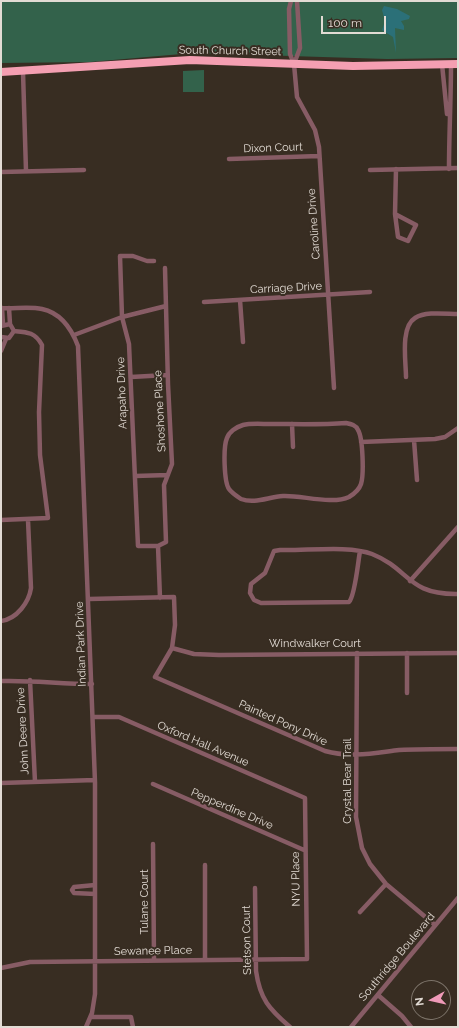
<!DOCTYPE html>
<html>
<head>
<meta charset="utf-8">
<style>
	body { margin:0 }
	#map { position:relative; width:459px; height:1028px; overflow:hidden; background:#382d22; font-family:Raleway,sans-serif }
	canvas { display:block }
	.frame { position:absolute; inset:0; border:2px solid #e2dbd4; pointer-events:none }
	.north { position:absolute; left:411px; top:980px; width:40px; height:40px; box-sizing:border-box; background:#382d22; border:1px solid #7c7369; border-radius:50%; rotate:262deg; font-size:11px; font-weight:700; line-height:16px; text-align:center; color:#e2dbd4 }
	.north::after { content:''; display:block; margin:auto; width:14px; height:18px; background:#ef9ab8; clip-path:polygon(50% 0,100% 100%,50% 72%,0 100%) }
	.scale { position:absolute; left:321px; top:16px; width:65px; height:18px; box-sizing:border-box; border:2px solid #e2dbd4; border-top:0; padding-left:5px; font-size:12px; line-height:14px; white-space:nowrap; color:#e2dbd4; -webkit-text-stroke:3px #382d22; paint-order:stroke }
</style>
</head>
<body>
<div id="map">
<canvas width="459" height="1028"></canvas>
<div class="frame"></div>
<div class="north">N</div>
<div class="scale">100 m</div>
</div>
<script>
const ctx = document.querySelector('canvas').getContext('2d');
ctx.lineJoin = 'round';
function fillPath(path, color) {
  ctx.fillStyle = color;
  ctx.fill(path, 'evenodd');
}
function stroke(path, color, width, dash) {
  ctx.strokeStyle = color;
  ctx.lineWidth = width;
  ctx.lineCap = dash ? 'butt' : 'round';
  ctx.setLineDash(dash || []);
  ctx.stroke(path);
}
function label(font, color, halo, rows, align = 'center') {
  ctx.font = font + ' Raleway,sans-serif';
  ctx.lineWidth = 4;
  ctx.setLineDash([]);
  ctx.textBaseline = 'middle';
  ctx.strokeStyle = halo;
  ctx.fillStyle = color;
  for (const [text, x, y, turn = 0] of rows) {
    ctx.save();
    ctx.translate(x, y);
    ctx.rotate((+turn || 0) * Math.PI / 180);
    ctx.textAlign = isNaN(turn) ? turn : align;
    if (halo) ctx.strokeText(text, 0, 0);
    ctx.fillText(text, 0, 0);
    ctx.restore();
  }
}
const green = new Path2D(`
	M1,1H458V58L387,59L193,53L90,62L1,63Z
	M204,70V92H183V71Z`);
const water = new Path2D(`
	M384,6L397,9L410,16L409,19L401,21L404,26V30L395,28L396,53L393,37L382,30L385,21L382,10Z`);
const street = new Path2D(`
	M291,1L289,9L290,54L294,64L297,97L315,130L319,147L334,388
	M294,64L300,48L297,1
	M442,64L447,114
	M23,72L26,171
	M229,159L319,156
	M449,169C449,134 451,99 451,64
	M370,170L458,168
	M1,172L84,170
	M395,214L398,237L408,241L416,225L395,214L396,169
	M154,261H147L133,256H120L122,317L129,344L138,546H158L166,542L164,485L172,464L168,384L165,268
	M240,300L243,342
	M204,302L370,292
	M1,308C14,309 29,306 42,309C61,313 72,330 78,346L95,782V994L92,1013L86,1027
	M2,308L3,324
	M9,308L10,324
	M1,326L10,324L14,331L9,338L1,337
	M74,335L122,317L166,306
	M1,351L6,339
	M131,377L167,375
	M406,377C406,362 400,327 415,318C426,311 446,314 458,314
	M346,423C351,424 356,425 358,430C363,438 364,475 361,484C359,490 354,494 349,497C332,505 301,495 283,496C268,497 255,504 241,499C238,497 231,492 229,489C224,482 223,447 227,438C229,432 236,427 243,425C250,423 262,424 270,424C295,424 320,425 346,423Z
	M292,424L293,447
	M414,440L417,480
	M361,442L435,439L445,437L458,428
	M135,476L168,475
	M1,520L48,518L40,455L39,412L42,345C35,332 27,332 14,331
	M158,546L160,598
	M360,551C358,562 355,596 349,602L261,603L254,600L250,593L251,584L265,573L274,551L280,550C305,551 350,545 372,554C410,569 407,595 458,594
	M410,581L458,527
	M89,599L174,597L175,625L172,648L155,677L325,751C350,758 374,753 399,750C418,749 438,749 458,749
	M1,621C17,619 29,602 31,588L28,520
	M172,648L194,654L219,655L458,653
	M357,653L356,817L362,848L370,864L386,884L435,925
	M30,680L35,782
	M1,681C32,680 61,684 92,684
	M407,693V653
	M1,783L95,780
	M153,784L304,850
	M153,844L154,960
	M205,865V959
	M95,885L74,887L72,890L74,893L95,894
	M255,888L256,971C260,999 269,1009 290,1027
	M360,912L386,884
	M1,968L30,962L307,959L305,798L119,717H93
	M378,995L402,1016L411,1027
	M91,1017H131L133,1027
	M351,1027L458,898`);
const highway = new Path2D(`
	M1,72L190,60L353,66L458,64`);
const streetNames = [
	["South Church Street",230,51,1],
	["Dixon Court",273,148,-2],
	["Caroline Drive",314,224,-94],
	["Carriage Drive",286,288,-3],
	["Arapaho Drive",122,393,-92],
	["Shoshone Place",160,411,-93],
	["Indian Park Drive",81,644,-92],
	["Windwalker Court",315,644],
	["Painted Pony Drive",283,723,24],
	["John Deere Drive",23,731,-93],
	["Oxford Hall Avenue",203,744,23],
	["Crystal Bear Trail",348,781,-90],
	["Pepperdine Drive",232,809,23],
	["NYU Place",296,879,-91],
	["Tulane Court",145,902,-90],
	["Stetson Court",247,940,-91],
	["Sewanee Place",153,951,-1],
	["Southridge Boulevard",397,957,-50]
];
fillPath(green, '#33624b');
fillPath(water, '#2b7078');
stroke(street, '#875c65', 4.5);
stroke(highway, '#f49fb2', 8);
label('11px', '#e2dbd4', '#382d22', streetNames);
</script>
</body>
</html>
